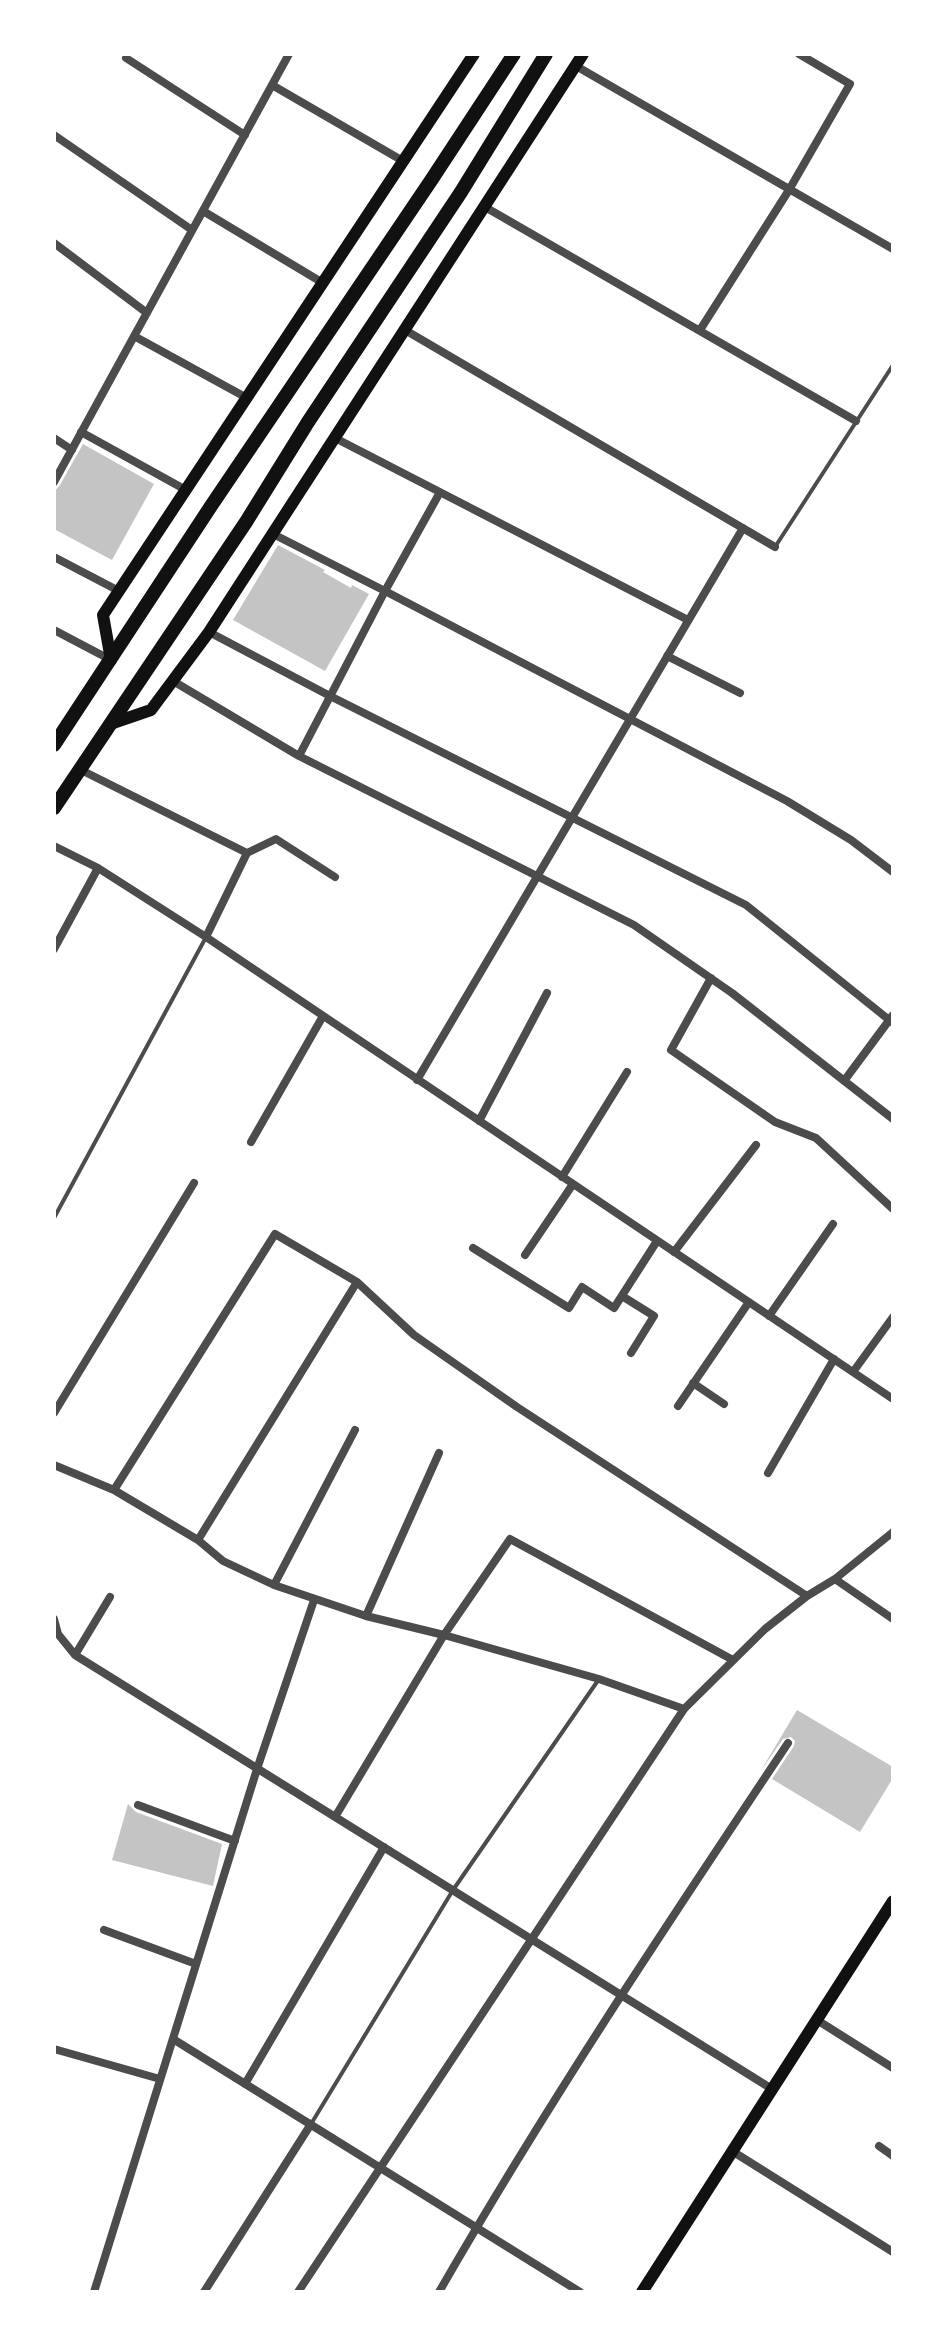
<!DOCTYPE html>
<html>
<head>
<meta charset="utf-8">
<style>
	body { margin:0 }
	#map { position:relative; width:947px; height:2346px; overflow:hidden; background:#fff; font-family:"Asap Condensed",sans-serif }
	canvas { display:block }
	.frame { position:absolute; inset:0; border:56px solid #fff; pointer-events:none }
</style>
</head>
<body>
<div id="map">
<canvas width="947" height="2346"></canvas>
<div class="frame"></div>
</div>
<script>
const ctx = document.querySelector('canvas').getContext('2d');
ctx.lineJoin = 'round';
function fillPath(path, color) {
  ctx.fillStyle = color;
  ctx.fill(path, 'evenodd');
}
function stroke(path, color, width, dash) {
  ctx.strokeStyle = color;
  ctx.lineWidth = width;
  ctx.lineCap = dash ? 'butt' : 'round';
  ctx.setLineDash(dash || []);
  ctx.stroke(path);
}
const building = new Path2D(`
	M83,444L154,484L112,560L54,529V492L60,485Z
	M278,545L325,570L323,572L351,588L352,585L369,594L325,671L233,620Z
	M797,1710L893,1767V1778L860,1832L772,1779L794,1746L795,1741L791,1737L783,1739L760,1772Z
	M128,1804L136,1812L222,1844L213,1886L112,1860Z`);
const service = new Path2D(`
	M775,547L893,365
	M54,1218L205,939
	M311,2124L453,1890L599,1679`);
const minor = new Path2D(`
	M126,58L245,135
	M576,66L893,249
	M272,85L403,161
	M54,135L192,230
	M485,207L856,421
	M203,211L323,283
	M54,243L147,313
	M405,330L775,547
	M700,330L789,190L850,84L799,54
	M134,336L247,398
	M81,432L186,490
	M54,438L72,450
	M335,438L688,620
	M54,482L289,54
	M273,534L385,591L787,801L851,840L893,872
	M54,557L119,591
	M54,630L111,660
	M209,632L330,696L746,905L893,1023
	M667,656L740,693
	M173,681L299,756L634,925L732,993L893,1119
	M299,756L385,591L439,494
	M81,770L247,853
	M54,846L98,868L206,937L893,1399
	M206,937L247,853L276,839L335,877
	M54,949L98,868
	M711,978L671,1050L775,1122L816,1138L893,1209
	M417,1080L743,528
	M844,1081L893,1015
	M479,1121L547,993
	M251,1142L323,1016
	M562,1177L627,1072
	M473,1248L569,1308L582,1287L614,1308L657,1241
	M674,1252L756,1145
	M525,1255L573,1184
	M622,1296L654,1316L631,1353
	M769,1316L833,1224
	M853,1372L893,1317
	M693,1383L724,1404
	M678,1406L749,1302
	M54,1413L194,1183
	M54,1465L114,1490L198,1540L223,1561L274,1585L366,1616L444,1635L599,1679L684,1709
	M768,1473L834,1359
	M114,1490L275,1234L357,1282L414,1335L517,1407L807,1596
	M198,1540L357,1282
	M835,1579L893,1619
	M274,1585L355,1430
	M366,1616L439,1453
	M54,1619L58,1634L75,1655L772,2089
	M75,1655L110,1597
	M138,1805L235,1841
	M335,1817L444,1635L510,1539L733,1660
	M104,1930L196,1964
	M817,2020L893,2068
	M173,2039L580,2292
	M54,2049L160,2079
	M245,2084L384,1847
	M879,2146L893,2156
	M732,2151L893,2252
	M94,2292L257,1769L314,1600
	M204,2292L311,2124
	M298,2292L684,1709L765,1629L807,1596L835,1579L893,1532
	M439,2292C547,2104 668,1923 788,1743`);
const secondary = new Path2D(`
	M111,660L103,615L474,54
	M113,723L151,710L209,632L583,54
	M642,2292L893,1901`);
const primary = new Path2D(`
	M54,745L211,506L432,179L514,54
	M54,808L246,522L308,422L461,192L546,54`);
fillPath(building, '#c4c4c4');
stroke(service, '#4c4c4c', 4);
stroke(minor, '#4c4c4c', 8);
stroke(secondary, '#111', 12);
stroke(primary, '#111', 14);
</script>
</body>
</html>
